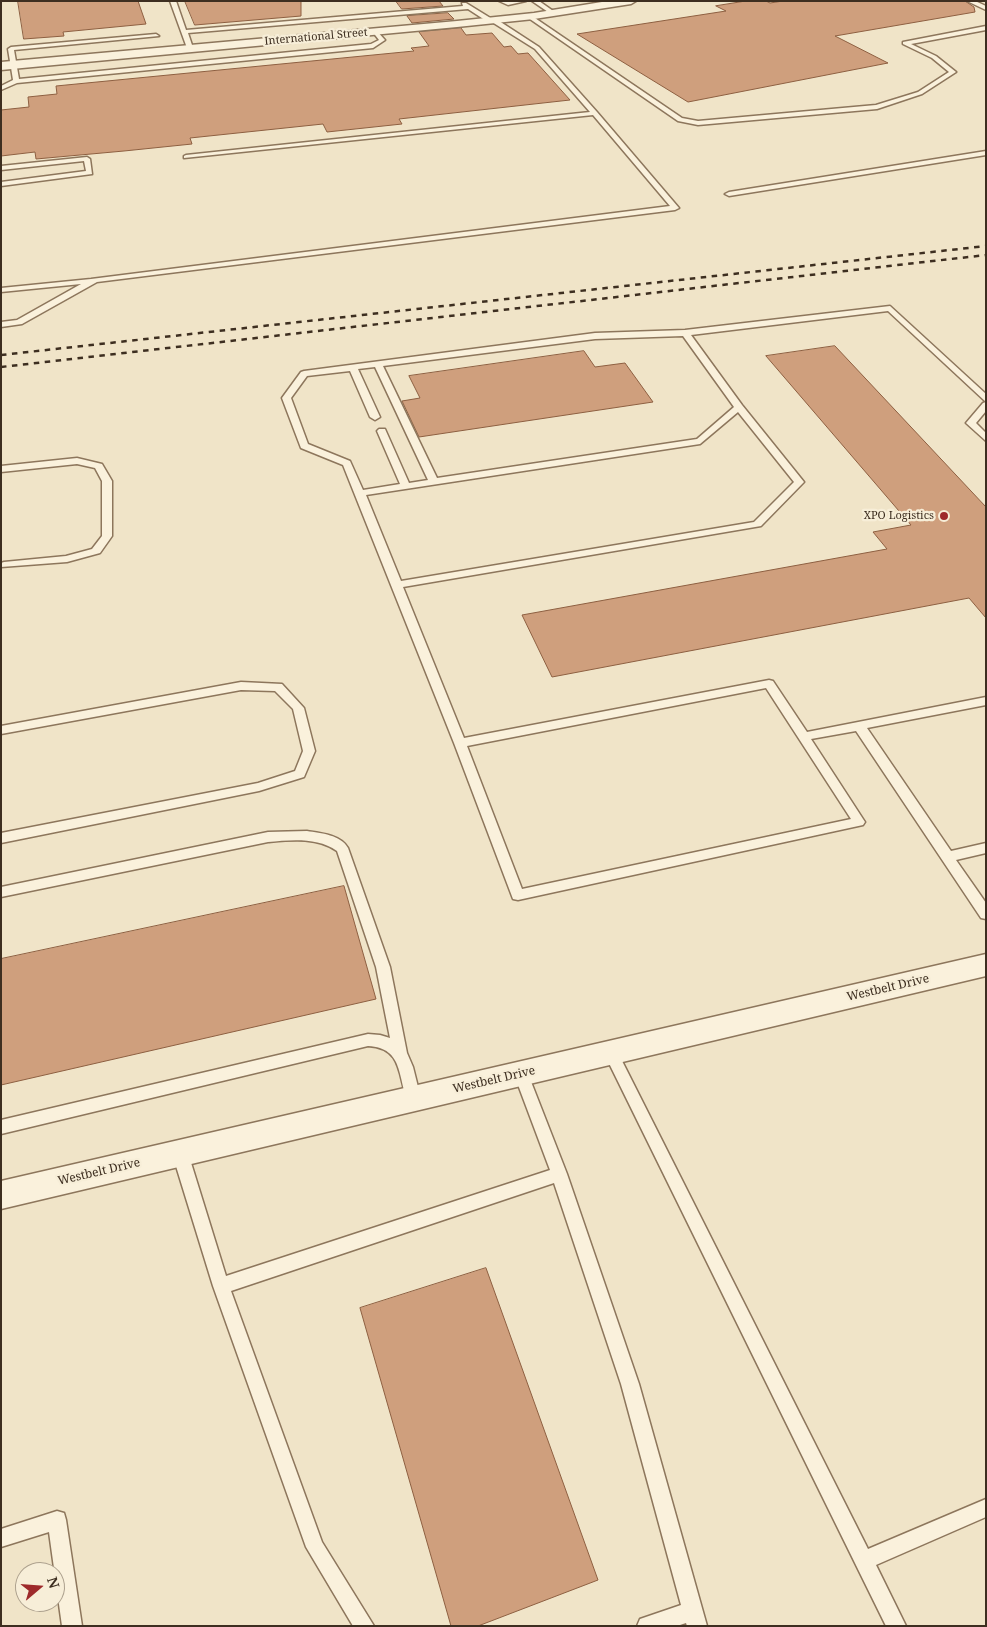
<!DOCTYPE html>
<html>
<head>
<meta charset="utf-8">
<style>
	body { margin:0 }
	#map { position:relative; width:987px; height:1627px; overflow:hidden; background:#f0e4c8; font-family:"Noto Serif",serif }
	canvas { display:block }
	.frame { position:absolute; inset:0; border:2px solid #3d2e20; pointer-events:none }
	.north { position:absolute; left:15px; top:1562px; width:50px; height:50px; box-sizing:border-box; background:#f7eed8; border:1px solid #ada18e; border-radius:50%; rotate:72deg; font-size:14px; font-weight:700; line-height:20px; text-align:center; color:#3d2e20 }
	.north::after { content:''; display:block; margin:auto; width:18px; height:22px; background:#9e2a2b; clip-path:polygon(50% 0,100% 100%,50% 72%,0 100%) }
</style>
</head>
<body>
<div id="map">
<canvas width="987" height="1627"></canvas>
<div class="frame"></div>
<div class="north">N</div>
</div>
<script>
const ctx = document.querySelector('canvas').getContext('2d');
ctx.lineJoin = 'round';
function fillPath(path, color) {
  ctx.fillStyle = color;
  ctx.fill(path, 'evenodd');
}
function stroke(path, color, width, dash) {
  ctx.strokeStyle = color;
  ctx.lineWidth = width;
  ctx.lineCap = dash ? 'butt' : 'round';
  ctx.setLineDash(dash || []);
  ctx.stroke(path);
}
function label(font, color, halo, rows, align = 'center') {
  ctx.font = font + ' "Noto Serif",serif';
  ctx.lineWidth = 4.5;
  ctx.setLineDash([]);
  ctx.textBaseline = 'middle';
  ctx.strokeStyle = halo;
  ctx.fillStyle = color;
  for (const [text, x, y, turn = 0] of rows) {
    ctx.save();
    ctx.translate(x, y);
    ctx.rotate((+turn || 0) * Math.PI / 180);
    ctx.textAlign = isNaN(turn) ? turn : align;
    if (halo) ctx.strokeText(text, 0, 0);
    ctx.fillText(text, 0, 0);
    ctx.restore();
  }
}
const building = new Path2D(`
	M18,1H138L146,24L63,32L64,36L24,39Z
	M185,1H301V16L195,25Z
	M396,1H439L443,6L402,9Z
	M746,1H766L770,3L783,1H965L974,7L975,12L835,36L888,63L688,102L577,34L726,11L716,6Z
	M448,13L454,19L412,23L407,16Z
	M461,28L466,35L492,33L504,47L511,46L518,54L528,53L570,100L399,119L402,124L327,132L323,124L190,138L192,144L124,151L36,159L35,152L1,156V110L29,107L28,97L57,94L56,86L414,51L411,48L429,46L419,32Z
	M835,346L986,507V618L969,598L552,677L522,615L887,549L873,532L911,525L766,356Z
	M584,351L595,367L625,363L653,402L419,437L402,401L420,398L409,376Z
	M344,886L376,999L1,1085V959Z
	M486,1268L598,1580L478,1626H451L360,1308Z`);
const service = new Path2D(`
	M170,1H176L186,30L463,6L462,3H466L492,19H496L539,47L597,112L679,208L675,210L97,282L22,324L1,327V322L17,320L81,284L1,292V288L91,279L670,206L593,115L184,158V156L186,155L590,112L535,49L492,22H488L468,9L188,33L193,48L190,50L187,48Z
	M499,1H526L508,5Z
	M532,1H539L556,13L551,14Z
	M967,1H975L986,6V10Z
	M529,14L682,118L698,121L876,105L918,92L949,72L932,58L903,44V42L986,26V30L911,44L936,56L956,72L922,94L877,109L698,125L678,121L527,17Z
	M375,29L385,40L373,48L17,83L1,90V86L13,80L8,49L11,47L156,34L159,36L14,50L19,79L371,44L379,40L372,31Z
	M986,151V155L729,196L725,194L729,192Z
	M87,157L90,159L92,174L1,186V182L86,171L84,161L1,170V166Z
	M890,306L986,394V402L888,311L691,335L742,405L804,482L761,526L403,587L464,738L769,680L773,681L807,732L986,697V705L867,728L951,851L986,843V853L956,860L986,903V919L981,918L856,731L811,739L863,819L865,822L863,825L518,900L513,899L454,743L343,465L301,448L282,398L301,372L304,371L595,333L685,330ZM683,336L734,407L697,439L437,478L383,366L595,339ZM375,367L428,480L409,483L385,429H379L377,431L400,484L363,490L350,461L308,444L291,398L307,376L350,371L370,417L375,420L380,417L358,369ZM738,412L794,482L754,522L401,581L366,495L700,444ZM766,688L851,819L522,889L467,746Z
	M986,402V411L976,423L986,433V441L966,423L983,403Z
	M77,458L102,464L112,481V536L100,553L67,562L1,567V563L4,562L66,556L92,549L102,536V481L95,468L77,464L1,472V466Z
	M241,682L282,684L304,708L315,751L304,777L259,791L1,843V833L258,783L295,771L303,751L293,709L275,691L241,690L1,734V726Z
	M307,831C321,833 341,835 348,848L390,967L407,1053L413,1067L421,1099L419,1104L414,1105L409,1104C397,1079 405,1048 368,1046L1,1134V1120L368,1034L380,1035L390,1038L376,967L337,851C317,837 291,840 268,842L1,897V887L268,832Z
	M611,1047L616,1049L868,1549L986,1499V1517L876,1565L906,1626H886L604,1053L606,1049Z
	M521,1068L526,1070L528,1074L567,1174L639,1384L707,1626H687L686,1623L677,1626H637L640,1619L681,1605L621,1384L554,1183L231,1291L322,1542L374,1626H353L306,1547L213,1286L172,1153L175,1148L180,1146L185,1148L188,1153L226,1276L550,1170L514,1074L516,1070Z
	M57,1511L64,1513L66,1520L82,1626H62L49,1532L1,1547V1529Z`);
const minor = new Path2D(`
	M608,1H636L631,4L534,19L457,27L1,70V62L457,21L534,13Z
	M986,954V976L1,1209V1181Z`);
const rail = new Path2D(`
	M1,355L986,246
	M1,367L986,255`);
const markers = [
	[944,516,5,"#9e2a2b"]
];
const farStreetnames = [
	["International Street",316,37,-5]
];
const farPoinames = [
	["XPO Logistics",934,516]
];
const streetNames = [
	["Westbelt Drive",888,988,-13],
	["Westbelt Drive",494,1080,-13],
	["Westbelt Drive",99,1172,-13]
];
fillPath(building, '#cf9f7d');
stroke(building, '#8d5f41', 1);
stroke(service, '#8d765c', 3);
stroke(minor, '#8d765c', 3);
fillPath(service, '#faf1dc');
fillPath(minor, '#faf1dc');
stroke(rail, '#3d2e20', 2.5, [5.5, 5.5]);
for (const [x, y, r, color] of markers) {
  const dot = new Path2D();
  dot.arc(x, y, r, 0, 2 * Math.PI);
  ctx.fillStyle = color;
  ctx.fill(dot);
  stroke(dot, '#f7eed8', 2);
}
label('11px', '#3d2e20', '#f7eed8', farStreetnames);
label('11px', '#3d2e20', '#f7eed8', farPoinames, 'right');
label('12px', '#3d2e20', '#f7eed8', streetNames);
</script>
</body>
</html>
